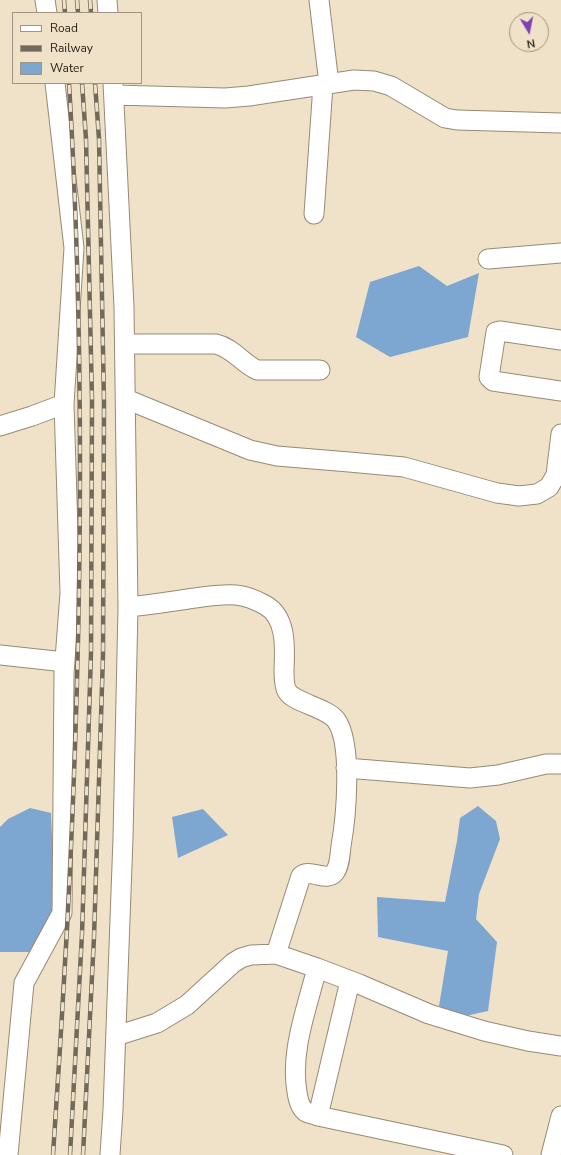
<!DOCTYPE html>
<html>
<head>
<meta charset="utf-8">
<style>
	body { margin:0 }
	#map { position:relative; width:561px; height:1155px; overflow:hidden; background:#f0e2c9; font-family:"Nunito Sans",sans-serif }
	canvas { display:block }
	.legend { position:absolute; left:12px; top:12px; width:130px; height:72px; box-sizing:border-box; background:#f0e2c9; border:1px solid #a09583; margin:0; padding:5px 7px; list-style:none; font-size:12px; color:#272219 }
	.legend li { display:flex; align-items:center; gap:8px; height:20px }
	.legend b { width:20px; border:1px solid #a09583 }
	.north { position:absolute; left:509px; top:12px; width:40px; height:40px; box-sizing:border-box; background:#f0e2c9; border:1px solid #a09583; border-radius:50%; rotate:170deg; font-size:11px; font-weight:700; line-height:16px; text-align:center; color:#272219 }
	.north::after { content:''; display:block; margin:auto; width:14px; height:18px; background:#8041b6; clip-path:polygon(50% 0,100% 100%,50% 72%,0 100%) }
</style>
</head>
<body>
<div id="map">
<canvas width="561" height="1155"></canvas>
<ul class="legend">
<li><b style="height:5px;background:#fff"></b>Road</li>
<li><b style="height:5px;background:#71695a"></b>Railway</li>
<li><b style="height:11px;background:#7da6d1"></b>Water</li>
</ul>
<div class="north">N</div>
</div>
<script>
const ctx = document.querySelector('canvas').getContext('2d');
ctx.lineJoin = 'round';
function fillPath(path, color) {
  ctx.fillStyle = color;
  ctx.fill(path, 'evenodd');
}
function stroke(path, color, width, dash) {
  ctx.strokeStyle = color;
  ctx.lineWidth = width;
  ctx.lineCap = dash ? 'butt' : 'round';
  ctx.setLineDash(dash || []);
  ctx.stroke(path);
}
const water = new Path2D(`
	M419,266L447,286L479,273L468,337L390,357L356,337L370,282Z
	M478,806L496,821L500,839L479,894L476,919L497,942L488,1011L461,1017L439,1006L448,951L378,937L377,897L445,902L457,841L460,818Z
	M30,808L51,813L55,906L34,952H0V827L8,819Z
	M203,809L228,835L178,858L172,817Z`);
const street = new Path2D(`
	M45,0L47,13
	M107,0L108,13
	M319,0L329,84
	M114,95L225,98L249,96L354,80L374,81L391,86L445,118L457,120L561,123
	M314,214L323,85
	M488,259L561,253
	M561,340L500,331L496,332L489,377L493,381L561,391
	M125,344H216C233,348 242,363 257,370H320
	M126,399L250,450L277,456L349,462L404,467L497,493L519,496L537,494L549,487L556,475L561,434
	M0,426L32,416L64,404
	M128,607C148,605 168,602 188,599C203,597 220,594 236,595C246,596 256,600 265,605C287,617 285,648 284,670C284,676 284,686 287,691C294,703 326,707 336,720C353,743 346,818 341,846C340,854 340,865 335,872C327,883 310,868 301,876L276,954
	M0,655L65,662
	M346,768L470,778L498,775L546,764H561
	M317,968C307,1008 290,1051 297,1092C298,1099 300,1108 306,1112C309,1114 314,1114 318,1116L503,1155
	M116,1036L157,1023L187,1005L233,963L241,958L251,955L276,954L317,968L359,984L429,1014L484,1031L528,1041L561,1046
	M318,1116L350,981
	M8,1155L24,983L62,913L64,673L70,593L64,404L74,248L55,83
	M110,1155L113,1110L123,838L128,607L124,307L113,83
	M551,1155L561,1116`);
const rail = new Path2D(`
	M64,0L65,13
	M77,0L78,13
	M90,0L91,13
	M53,1155C58,1080 63,1004 67,929C82,648 86,364 69,83
	M70,1155L82,934L91,653L92,400L86,139L82,83
	M83,1155L94,937L103,655L104,403L99,139L95,83`);
fillPath(water, '#7da6d1');
stroke(street, '#978a74', 21);
stroke(street, '#fff', 19);
stroke(rail, '#71695a', 4.5);
stroke(rail, '#f0e2c9', 3, [9]);
</script>
</body>
</html>
